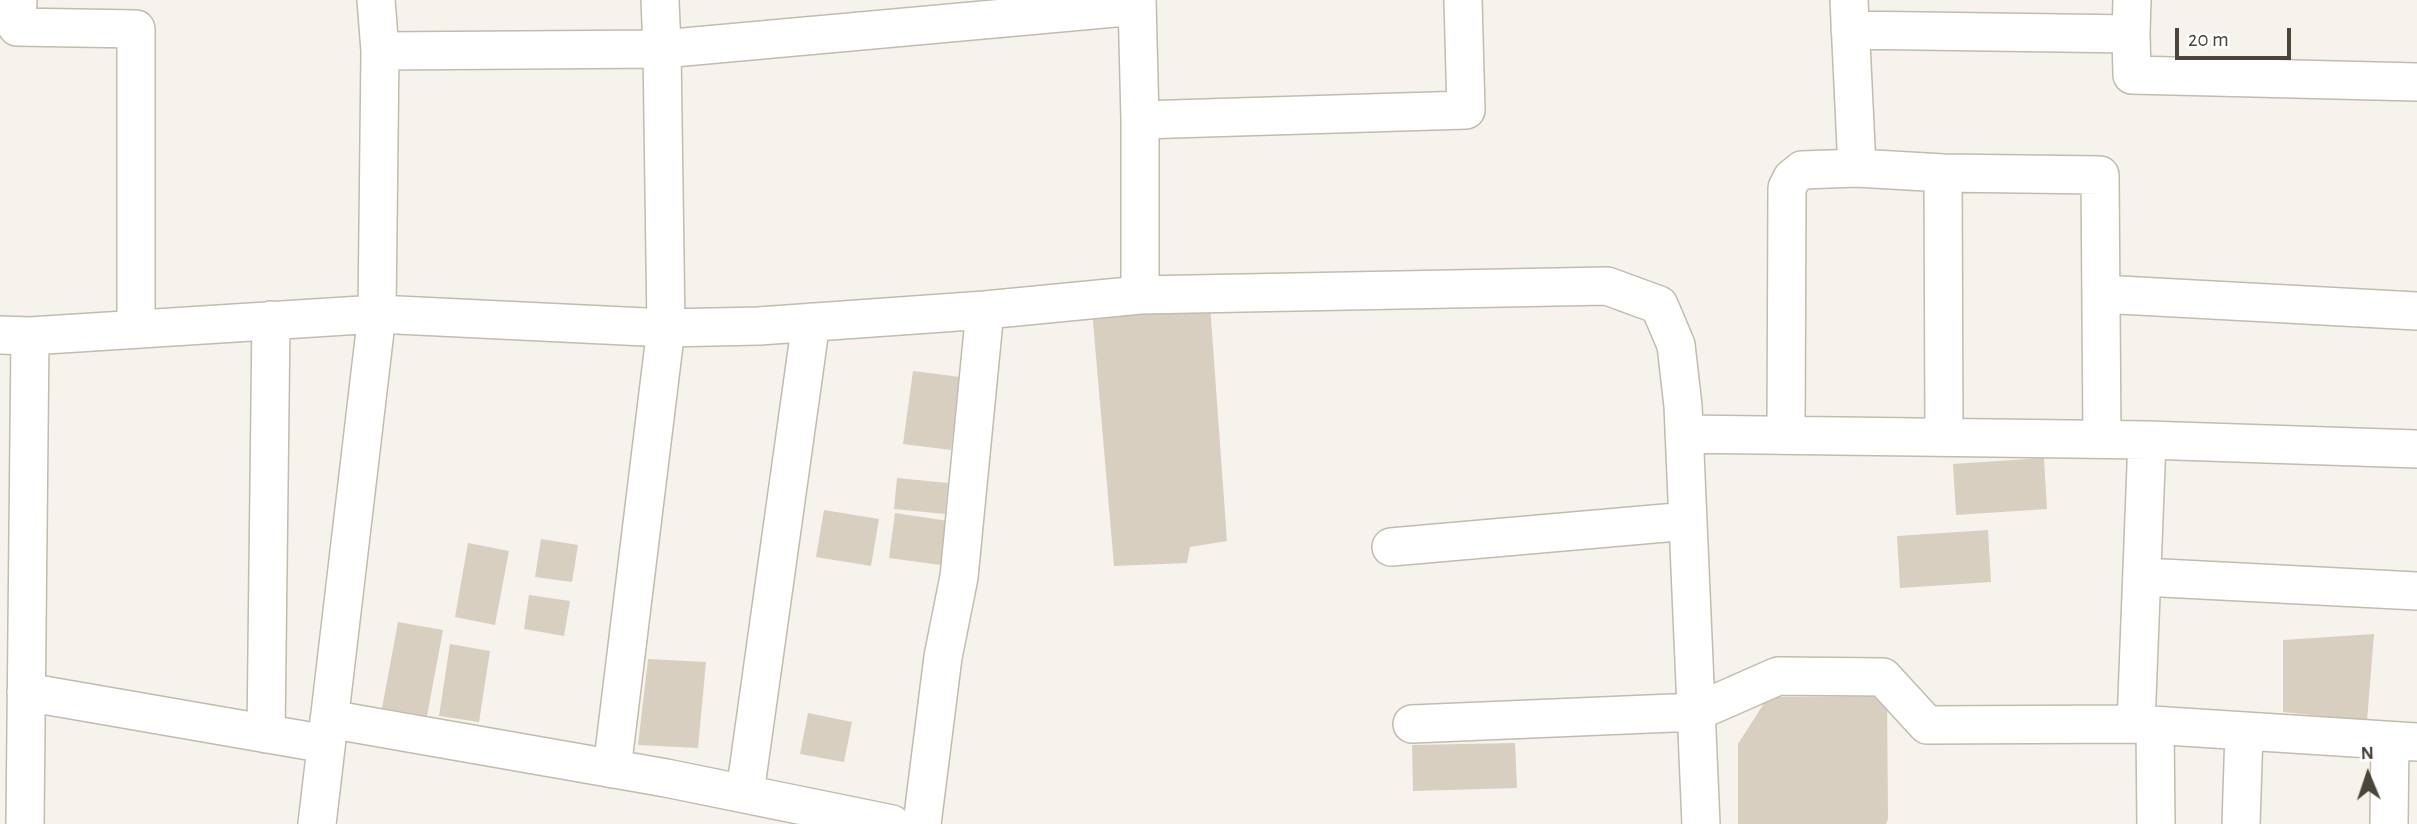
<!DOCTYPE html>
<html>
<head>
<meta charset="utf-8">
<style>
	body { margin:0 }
	#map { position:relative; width:2417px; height:824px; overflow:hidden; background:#f6f3ec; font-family:"Alegreya Sans",sans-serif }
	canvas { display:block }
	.north { position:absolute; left:2333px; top:740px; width:70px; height:70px; -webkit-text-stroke:5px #fff; paint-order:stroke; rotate:358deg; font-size:19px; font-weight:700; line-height:28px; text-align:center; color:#4b4439 }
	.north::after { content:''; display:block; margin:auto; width:24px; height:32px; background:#4b4439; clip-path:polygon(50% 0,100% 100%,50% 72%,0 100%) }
	.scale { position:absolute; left:2175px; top:28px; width:116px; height:32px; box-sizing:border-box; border:4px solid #4b4439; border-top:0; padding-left:9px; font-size:21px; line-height:24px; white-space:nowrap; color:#4b4439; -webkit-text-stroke:5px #fff; paint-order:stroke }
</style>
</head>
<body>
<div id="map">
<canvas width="2417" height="824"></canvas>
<div class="north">N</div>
<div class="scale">20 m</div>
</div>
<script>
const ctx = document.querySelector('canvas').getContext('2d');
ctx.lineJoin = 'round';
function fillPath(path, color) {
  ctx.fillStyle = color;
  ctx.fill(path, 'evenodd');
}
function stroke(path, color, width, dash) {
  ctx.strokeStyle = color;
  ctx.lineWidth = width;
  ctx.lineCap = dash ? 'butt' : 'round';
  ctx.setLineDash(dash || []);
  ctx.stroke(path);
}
const building = new Path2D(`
	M1210,305L1227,541L1190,547L1187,563L1114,566L1092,310Z
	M913,371L960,377L951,450L903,444Z
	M2044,458L2047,509L1956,515L1953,464Z
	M897,478L948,483L945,514L894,509Z
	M824,510L879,519L871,566L816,557Z
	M895,513L948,521L941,565L889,558Z
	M1988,530L1991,582L1900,588L1897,536Z
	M541,539L578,545L572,582L535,577Z
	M468,543L509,551L495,625L455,617Z
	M529,595L570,601L564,636L524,629Z
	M398,622L443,630L427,716L382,708Z
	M2374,634L2367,721L2283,712V640Z
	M450,644L490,651L479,722L439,716Z
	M648,659L706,662L698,748L638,745Z
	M1887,696L1888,819L1886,824H1738V744L1768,697Z
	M808,713L852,722L844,762L800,754Z
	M1515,743L1517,788L1413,791L1412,745Z`);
const street = new Path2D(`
	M18,0L17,27L136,29V329
	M376,0L380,51L662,49L1137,6
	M1137,0L1140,120V295
	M1849,0L1857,168L1943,173L2100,175L2102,439
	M1850,30L2131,34L2132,0
	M2131,34L2132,75L2417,82
	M1140,120L1466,110L1463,0
	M1943,173L1944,437
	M2101,294L2417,311
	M0,335L30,336L377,314L666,328L759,326L985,310L1140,295L1607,286L1659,305L1676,345L1683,406L1701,824
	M1684,434L2147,440L2136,724
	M1786,435L1787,188L1792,178L1802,170L1857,168
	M2147,440L2417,449
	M1391,547L1688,521
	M2143,577L2417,591
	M26,692L326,744
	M329,719L666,778L892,824
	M1412,724L1696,712L1778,676L1883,677L1927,725L2136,724L2417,742
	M2155,727L2156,824
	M266,734L271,320
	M612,769L666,328L662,49L660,0
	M745,793L811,322
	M25,824L30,336
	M317,824L377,314L380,51
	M922,824L943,657L959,577L985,310
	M2241,824L2244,732
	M2389,824L2390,741`);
fillPath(building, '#d8cfc1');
stroke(street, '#c2bbae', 40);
stroke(street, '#fff', 37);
</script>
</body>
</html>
